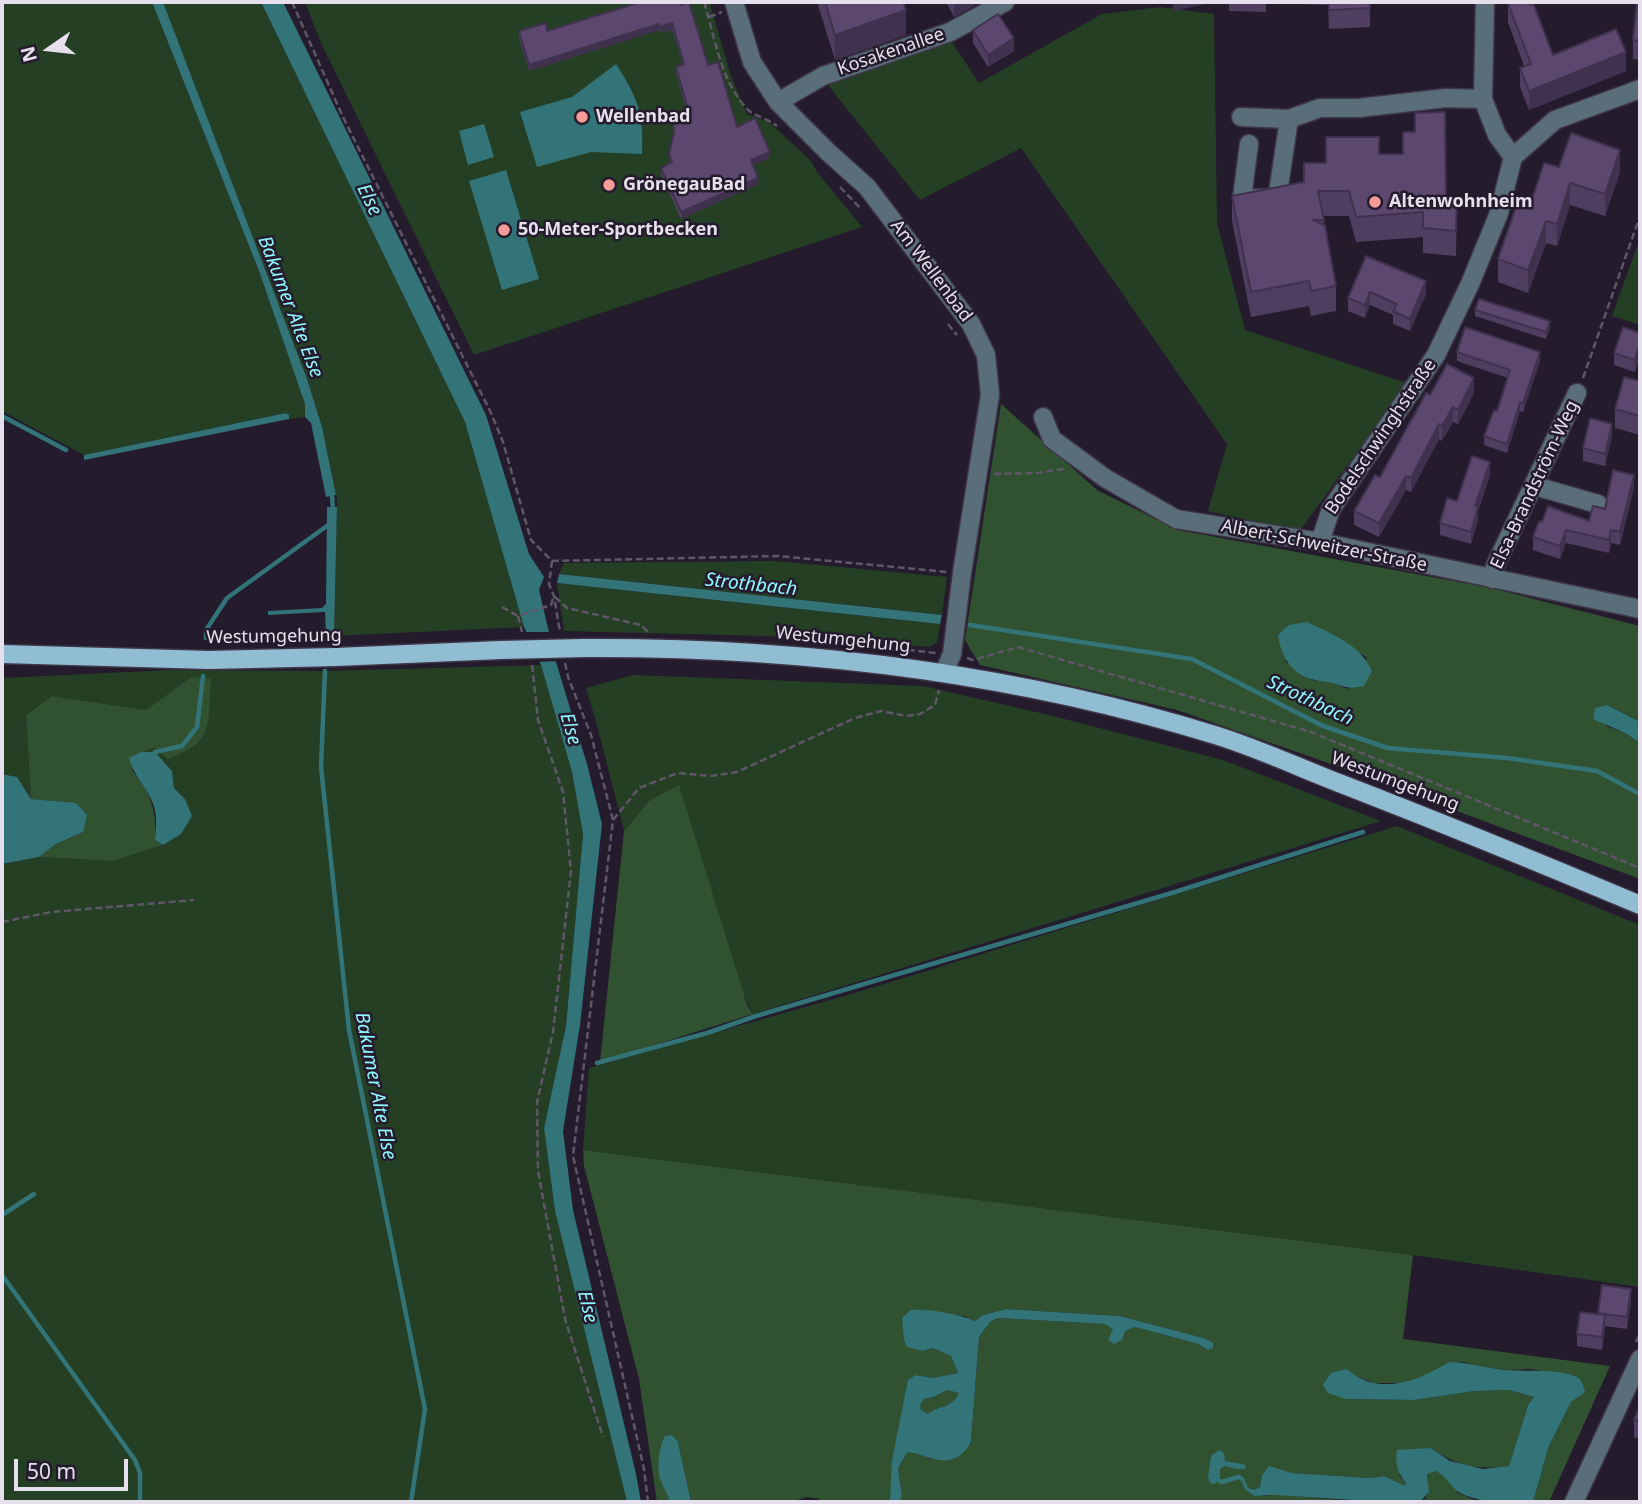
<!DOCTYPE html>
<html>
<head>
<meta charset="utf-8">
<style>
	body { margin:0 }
	#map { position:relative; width:1642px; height:1504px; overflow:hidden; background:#241b2d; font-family:"Noto Sans",sans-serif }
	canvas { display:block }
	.frame { position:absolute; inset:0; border:4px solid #e6e0ed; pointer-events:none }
	.north { position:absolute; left:14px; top:14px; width:70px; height:70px; -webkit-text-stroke:5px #241b2d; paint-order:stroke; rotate:256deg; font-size:19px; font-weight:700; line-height:28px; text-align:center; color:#e6e0ed }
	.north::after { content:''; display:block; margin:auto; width:24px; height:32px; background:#e6e0ed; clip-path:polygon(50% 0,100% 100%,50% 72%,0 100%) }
	.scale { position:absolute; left:14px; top:1459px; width:114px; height:32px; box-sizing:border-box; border:4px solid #e6e0ed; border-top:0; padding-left:9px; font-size:21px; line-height:24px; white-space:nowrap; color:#e6e0ed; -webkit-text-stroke:5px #241b2d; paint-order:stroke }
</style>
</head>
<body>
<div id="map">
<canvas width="1642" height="1504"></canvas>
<div class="frame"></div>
<div class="north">N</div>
<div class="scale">50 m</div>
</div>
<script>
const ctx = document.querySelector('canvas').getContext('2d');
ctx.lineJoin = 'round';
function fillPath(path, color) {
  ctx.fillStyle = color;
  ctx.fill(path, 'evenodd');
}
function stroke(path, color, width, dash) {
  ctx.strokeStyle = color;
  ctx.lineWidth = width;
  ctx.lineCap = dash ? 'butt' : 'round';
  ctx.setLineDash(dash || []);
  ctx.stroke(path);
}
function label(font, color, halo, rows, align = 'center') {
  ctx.font = font + ' "Noto Sans",sans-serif';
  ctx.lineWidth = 5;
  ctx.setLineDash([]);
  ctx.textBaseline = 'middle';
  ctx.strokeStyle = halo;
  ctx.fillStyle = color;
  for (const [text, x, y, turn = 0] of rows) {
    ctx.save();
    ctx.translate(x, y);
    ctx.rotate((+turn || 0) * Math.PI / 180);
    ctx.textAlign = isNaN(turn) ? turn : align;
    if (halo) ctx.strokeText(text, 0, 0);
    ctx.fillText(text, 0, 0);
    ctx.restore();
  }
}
const green = new Path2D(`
	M10,2H152L259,271L305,404V417L289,419V415L286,413L84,455L2,411V4Z
	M163,2H261L465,422L524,627L334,636L337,500L322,427L307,379Z
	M305,2H714L710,4L730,73L747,114L769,122L811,161L817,172L862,227L474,355L321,43Z
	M1160,7L1214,14L1217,223L1245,330L1407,383L1299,532L1208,511L1227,444L1021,148L920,200L827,84L918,49L950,39L979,83L1102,14Z
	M1640,238V325L1612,316Z
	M776,561L947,577L942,615L559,574L564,563Z
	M557,583L940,624L937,642L930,647L767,636L564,631Z
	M541,665L572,772L583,834L566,1026L544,1128L555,1211L627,1502H2V864L39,857L113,861L163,845L181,834L185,799L174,788L172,771L155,752H141L156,748L191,677L146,710L52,696L26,715L31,799L17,777L2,774V678L170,670L325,671Z
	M633,675L923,686L1049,715L1223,760L1381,821L753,1014L649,801L624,831L597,725L586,688Z
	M1397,826L1640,925V1287L1413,1255L583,1150L589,1068L855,993Z`);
const forest = new Path2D(`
	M1001,404L1097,490L1178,530L1491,588L1640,626V722L1607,705L1606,726L1625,733L1640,743V879L1314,758L1177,710L980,665L965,640ZM1332,634L1367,658L1348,689L1330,682L1312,680L1285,661Z
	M191,677L211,679C207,725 216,741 168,759L155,748L141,752L132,770C151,795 157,809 155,840L163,845L113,861L39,857L56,844L83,832L50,801L31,799L26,715L52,696L146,710Z
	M679,785L747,1005L753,1014L600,1062L624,831L649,801Z
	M583,1150L1413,1255L1403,1339L1610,1366L1549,1502H1533L1549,1446L1571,1402L1575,1376L1530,1369L1511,1370L1482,1367L1464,1362H1449L1430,1374L1406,1383H1374L1355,1376L1346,1399L1414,1400L1475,1391L1509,1390L1534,1397L1528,1405L1509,1466C1475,1470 1459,1467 1431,1448L1399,1475L1406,1483L1405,1487L1384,1476L1371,1478L1292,1473L1269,1467L1262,1475L1260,1487L1254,1491L1248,1488L1244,1480L1245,1489L1264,1496L1273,1494L1363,1502H899L902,1496L898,1468L907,1453L918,1452L931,1459L971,1443L979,1337L990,1322L998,1318L1105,1324L1125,1331L1135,1327L1198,1344L1208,1350L1204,1338L1120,1316L1006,1309L983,1315L975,1321L964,1316L947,1315L923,1351L933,1348L951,1356L958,1373L932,1378L916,1375L890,1499L886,1502H821L819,1499L807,1497L789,1502H691L678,1442L666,1489L670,1502H657L639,1379L584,1166Z
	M947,1390L960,1393L955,1402L928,1414L921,1410L919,1405L924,1399L935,1397Z
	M1435,1470L1444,1474L1458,1493L1480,1502H1420L1426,1498L1428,1486L1427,1474Z`);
const water = new Path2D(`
	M152,2H163L307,379L322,427L336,495L326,497L311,423L305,417V404L259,271Z
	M261,2H283L486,415L529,554L544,577L539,590L556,662L587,764L602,824L580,1025L563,1131L573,1210L636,1474L641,1502H627L555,1211L544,1128L566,1026L583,834L572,772L541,665L524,627L465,422Z
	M616,64C638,98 644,114 642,154L591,152L537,167L520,112L572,97Z
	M484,124L494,157L468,165L459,131Z
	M506,170L539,279L502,290L469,181Z
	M286,413L289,415V419L84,460V455Z
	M327,507H337L334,636H326L325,612L268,615V611L322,608L326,604Z
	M559,574L942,615L940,624L557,583Z
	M1307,622C1332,634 1361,645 1372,671L1364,686C1347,689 1348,688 1332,683C1326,681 1320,682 1315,680C1292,675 1281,657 1278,635L1289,625Z
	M1607,705L1640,722V743L1625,733L1593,719L1595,708Z
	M141,752H155L172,771L174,788L185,799L192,816L181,834L163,845L155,840C156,826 158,813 151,799C144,785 133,774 129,758Z
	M2,774L17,777L31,799L76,803L87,815L83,832L56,844L39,857L2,864Z
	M1006,1309L1120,1316L1204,1338L1213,1343V1348L1208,1350L1198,1344L1135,1327L1125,1331L1122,1340L1114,1344L1108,1340L1113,1329L1105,1324L998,1318L990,1322L979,1337L971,1442C962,1459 949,1464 930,1458C921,1456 918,1452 907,1453L898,1468L902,1496L899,1502H886L890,1499L892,1460L908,1380L916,1375L932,1378L958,1373L951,1356L933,1348L923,1351L907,1347L904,1340L902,1318L911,1310C929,1309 959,1314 975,1321L983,1315ZM947,1390L959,1393C952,1409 939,1405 928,1414L921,1410L920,1405L924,1399L934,1397Z
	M1449,1362C1469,1362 1488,1369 1508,1370C1530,1372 1553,1368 1574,1376C1582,1378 1583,1385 1585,1392L1571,1402L1549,1446L1533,1502C1508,1502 1482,1504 1460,1493C1450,1487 1447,1476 1436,1471L1427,1474L1429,1492L1420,1502C1372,1502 1324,1498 1276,1495C1269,1494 1262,1496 1254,1496L1245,1489L1241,1479H1244L1248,1488L1254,1490L1260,1487L1262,1475L1269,1466L1292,1473L1371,1478L1384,1476L1405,1486L1406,1483C1397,1472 1395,1464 1397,1450L1431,1448L1450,1461L1483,1469L1509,1466L1528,1405L1534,1397L1509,1390L1475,1391L1414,1400L1346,1399L1328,1393L1323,1385L1331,1373L1347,1369C1377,1397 1419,1381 1449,1362Z
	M672,1435L678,1442L691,1502H670C668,1494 664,1489 661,1481C656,1471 659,1446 665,1436Z
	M1219,1450L1224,1453L1225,1461L1246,1465L1245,1469H1237L1225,1466L1220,1469V1477L1215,1484L1210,1483L1208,1477L1211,1456Z`);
const pier = new Path2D(`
	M522,632H553L559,661L536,662Z`);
const stream = new Path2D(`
	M2,416L66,450
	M332,493L333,512
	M970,625L1192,659L1323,726L1388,748L1507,758L1597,771L1640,794
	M206,638V630L227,598L331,523
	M325,671L321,767L349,1030L425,1409L411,1502
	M155,752L182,746L197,727L203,676
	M597,1063L707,1033L756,1016L1175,892L1363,832
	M2,1215L34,1194
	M2,1275L135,1460L140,1473V1502
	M1218,1480L1221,1482L1239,1477L1242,1479`);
const path = new Path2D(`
	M292,2L343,117L491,413L503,442L531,540L552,561L778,556L947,572
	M704,2C715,38 721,82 748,110C756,117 769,119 777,126
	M709,17L722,12
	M840,187L862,210
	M948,324L957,335
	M1583,378L1640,216
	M994,474L1037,473L1064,469
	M552,561L549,584L554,596L560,632
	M555,597L567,608L641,625L648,632
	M502,607L518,616L551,605L554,596
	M518,616L522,632
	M866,645L936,653
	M967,658L973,660L1018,647L1311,732L1640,868
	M565,663L568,677L591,735L613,820L573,1156L644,1469L648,1502
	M532,665L538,720L563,792L571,871L553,1032L537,1102L538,1171L565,1319L603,1437
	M613,820L639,788L678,773L711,776L737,772L855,718L881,711L906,716L920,714L935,705L939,690
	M2,922L51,912L194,900
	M1636,1342L1640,1333`);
const minor = new Path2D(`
	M734,2L752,62L778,102L828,152L867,187L971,324L986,355L990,395L962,573L952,654L944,673
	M1485,2L1483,99L1497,135L1513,157
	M778,102L823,76L950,32L1005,2
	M1241,117L1289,119
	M1249,144L1242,198L1277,199L1289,119L1320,108H1358L1446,98L1483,99
	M1043,417L1052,439L1105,478L1176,519L1320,542L1640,609
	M1535,486L1598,504
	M1320,542L1331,509L1436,355L1470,284L1499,213L1513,157L1555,120L1640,89
	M1493,579L1495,566L1577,393
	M1574,1502L1640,1359`);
const major = new Path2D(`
	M584,648C797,647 1011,672 1215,735C1257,748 1298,767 1339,783C1440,822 1540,863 1640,905
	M2,654L209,660L336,657L501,650`);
const majorBridge = new Path2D(`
	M501,650L584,648`);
const wall = new Path2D(`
	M680,2L737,127L770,158L753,165L758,184L681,219L661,174V168L670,163L669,154L674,134L673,121L688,116L676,73V67L683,64L672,30L660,33L659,30L529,71L519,38V31H547Z
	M817,2H903L906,35L835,60Z
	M946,2H977V4L954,17Z
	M1229,2H1370V27L1329,29L1328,5L1266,3V12L1229,11Z
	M1640,2V60L1633,59V40Z
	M1508,3L1553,55L1626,71L1529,110L1520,87V68L1524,66L1508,22Z
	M973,30L1014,51L988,67L973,43Z
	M1379,154L1446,204H1457L1456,256L1423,253V237L1356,242L1349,216H1323L1324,225L1336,286V311L1311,316L1309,306L1251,317L1232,221V196L1304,182L1326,163Z
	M1559,167L1620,172L1605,216L1570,205L1557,246L1546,243L1528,293L1498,282V259L1530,205Z
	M1366,256L1426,294L1410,331L1393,324V315L1370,305L1365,318L1348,311V298Z
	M1475,310L1550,328L1546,339L1475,316Z
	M1640,333V362H1638L1635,372L1614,365V353Z
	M1457,352L1540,361L1523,412L1520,411L1507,453L1484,445V436L1497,411L1508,378L1457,361Z
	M1640,381V435L1615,428V409Z
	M1474,393L1458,424L1453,422L1442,441L1439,439L1411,492L1406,490L1379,537L1354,525V511L1380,477L1430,395Z
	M1612,436L1605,466L1583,461V448Z
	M1490,475L1478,511V520L1471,544L1440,535V523L1457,501Z
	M1634,487L1620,545L1611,543L1609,553L1566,543L1560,559L1533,550V537L1542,522L1589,521Z
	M1602,1285L1631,1302L1627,1329L1605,1326L1602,1350L1577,1346V1334L1598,1314Z
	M1640,1406V1440L1634,1437V1419Z`);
const shadedWall = new Path2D(`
	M958,2H977V4L954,17V4Z
	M1173,2H1215L1173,11Z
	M906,10V35L835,60V35Z
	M672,23V30L660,33V27Z
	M659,24V30L529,71V65Z
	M1014,38V51L988,67V55Z
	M1626,52V71L1529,110V91Z
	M1620,150V172L1605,216V194Z
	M770,152V158L751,166V160Z
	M758,178V184L681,219V212Z
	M1570,183V205L1557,246V224Z
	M1546,221V243L1528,293V270Z
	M1426,281V294L1410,331V319Z
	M1370,292V305L1365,318V305Z
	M1550,321V328L1546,339V332Z
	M1638,349V362L1635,372V360Z
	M1540,352V361L1523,412V403Z
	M1474,378V393L1458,424V410Z
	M1520,402V411L1507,453V444Z
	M1453,407V422L1442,441V426Z
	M1439,424V439L1411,492V478Z
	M1612,424V436L1605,466V454Z
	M1490,462V475L1478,511V520L1471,544V532L1475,506Z
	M1634,475V487L1620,545V532Z
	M1406,476V490L1379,537V523Z
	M1566,530V543L1560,559V546Z
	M1611,530V543L1609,553V540Z
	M1631,1289V1302L1627,1329V1317Z
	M1605,1315V1328L1602,1350V1337Z`);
const building = new Path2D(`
	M641,2H680L681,5L689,2L708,65L718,62L737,127L755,118L770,152L751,160L758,178L681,212L661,168L672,162L669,154L674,132L673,121L690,116L676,67L684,64L672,23L660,27L659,24L529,65L519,31L546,23L547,31Z
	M825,2H903L906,10L835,35Z
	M1329,2H1370V8L1329,10Z
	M1511,2H1529L1530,5L1533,3L1553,55L1616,29L1626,52L1529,91L1520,68L1531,64L1508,3Z
	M1637,2H1640V41L1633,40Z
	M998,14L1014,38L988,55L973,30Z
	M1445,112L1446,204H1457L1456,231L1423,228V212L1356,217L1349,191H1318L1324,220H1313L1325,225L1336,286L1311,291L1309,281L1251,292L1232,196L1304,182V163H1326V137H1379V154H1403V132H1415V113Z
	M1571,133L1620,150L1605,194L1570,183L1557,224L1546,221L1528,270L1498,259L1518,201L1530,205L1544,163L1559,167Z
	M1366,256L1426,281L1410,319L1393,311L1397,304L1370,292L1365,305L1348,298Z
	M1479,299L1550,321L1546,332L1475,310Z
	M1465,327L1540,352L1523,403L1520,402L1507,444L1484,436L1494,410L1497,411L1510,370L1457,352Z
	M1623,327L1640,333V349H1638L1635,360L1614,353Z
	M1447,364L1474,378L1458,410L1453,407L1442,426L1439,424L1411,478L1406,476L1379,523L1354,511L1375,475L1380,477L1426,393L1430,395Z
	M1624,377L1640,381V416L1615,409Z
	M1590,418L1612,424L1605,454L1583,448Z
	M1472,456L1490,462L1475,506L1478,507L1471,532L1440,523L1447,498L1457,501Z
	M1613,470L1634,475L1620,532L1611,530L1609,540L1566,530L1560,546L1533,537L1539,521L1542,522L1548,506L1589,521L1593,506L1605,509Z
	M1602,1285L1631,1289L1627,1317L1598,1313Z
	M1580,1312L1605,1315L1602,1337L1577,1334Z
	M1640,1406V1422L1634,1419Z`);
const markers = [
	[582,117,7,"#f59b99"],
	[609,185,7,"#f59b99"],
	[1375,202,7,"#f59b99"],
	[504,230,7,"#f59b99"]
];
const streetNames = [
	["Kosakenallee",891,52,-19],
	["Am Wellenbad",931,271,53],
	["Bodelschwinghstraße",1381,437,-56],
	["Elsa-Brandström-Weg",1535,485,-65],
	["Albert-Schweitzer-Straße",1324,546,11],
	["Westumgehung",274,637,-1],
	["Westumgehung",843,640,6],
	["Westumgehung",1395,782,21]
];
const poiNames = [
	["Wellenbad",596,117],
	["GrönegauBad",623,185],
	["Altenwohnheim",1389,202],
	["50-Meter-Sportbecken",518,230]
];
const waterNames = [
	["Else",369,200,64],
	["Bakumer Alte Else",290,307,69],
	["Strothbach",751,585,6],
	["Strothbach",1310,701,25],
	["Else",570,729,74],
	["Bakumer Alte Else",375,1086,79],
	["Else",587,1307,77]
];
fillPath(green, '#253f25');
fillPath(forest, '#315231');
fillPath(water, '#327478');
fillPath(pier, '#241b2d');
stroke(stream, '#327478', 4.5);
stroke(minor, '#3f3748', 21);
stroke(major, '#3f3748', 21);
stroke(path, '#5f5767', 2.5, [7, 3.5]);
stroke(minor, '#596e78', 18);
stroke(major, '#91bdd3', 18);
stroke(majorBridge, '#3f3748', 21, []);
stroke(majorBridge, '#91bdd3', 18);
fillPath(wall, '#4f3e5f');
fillPath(shadedWall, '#40324e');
fillPath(building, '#5c486f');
stroke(building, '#40324e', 2);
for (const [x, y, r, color] of markers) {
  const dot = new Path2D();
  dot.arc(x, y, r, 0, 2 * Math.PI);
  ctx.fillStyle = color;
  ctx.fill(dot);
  stroke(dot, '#241b2d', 2.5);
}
label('18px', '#e6e0ed', '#241b2d', streetNames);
label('bold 18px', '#e6e0ed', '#241b2d', poiNames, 'left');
label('italic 19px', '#91f8ff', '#241b2d', waterNames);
</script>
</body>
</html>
